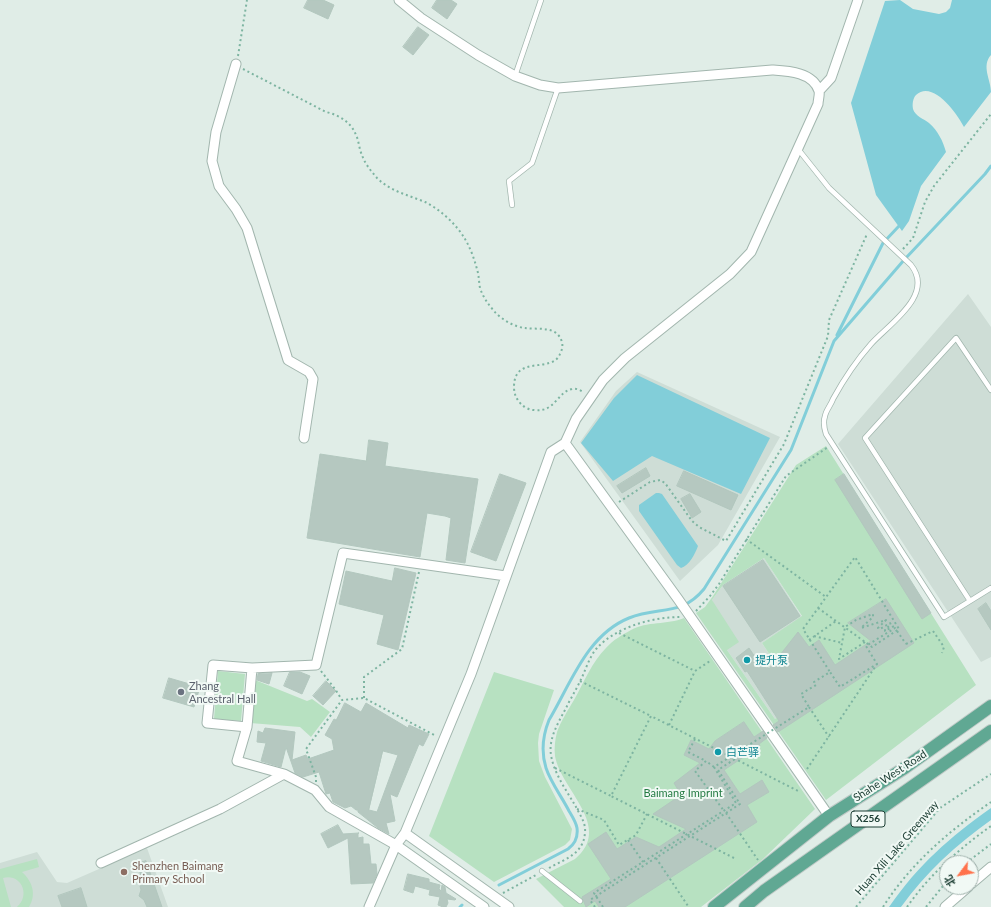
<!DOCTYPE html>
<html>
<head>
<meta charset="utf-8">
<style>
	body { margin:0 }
	#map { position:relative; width:991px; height:907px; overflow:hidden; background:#e0ede7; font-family:Lato,"Noto Sans SC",sans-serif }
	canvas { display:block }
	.north { position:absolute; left:939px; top:855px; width:40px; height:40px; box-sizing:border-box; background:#f1f9f5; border:1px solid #9dafa9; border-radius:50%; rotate:238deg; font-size:11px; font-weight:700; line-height:16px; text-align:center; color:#1f4036 }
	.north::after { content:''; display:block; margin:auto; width:14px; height:18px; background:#ff724c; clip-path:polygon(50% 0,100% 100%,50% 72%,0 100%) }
</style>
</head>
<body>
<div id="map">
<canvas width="991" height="907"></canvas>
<div class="north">北</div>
</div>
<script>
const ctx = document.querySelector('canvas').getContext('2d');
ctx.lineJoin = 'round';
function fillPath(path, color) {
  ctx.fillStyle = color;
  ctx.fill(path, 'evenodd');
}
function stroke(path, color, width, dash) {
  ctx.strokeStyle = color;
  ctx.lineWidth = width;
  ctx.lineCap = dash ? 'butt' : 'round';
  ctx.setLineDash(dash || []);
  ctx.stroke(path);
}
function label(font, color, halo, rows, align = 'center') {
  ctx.font = font + ' Lato,"Noto Sans SC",sans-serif';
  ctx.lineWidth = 4;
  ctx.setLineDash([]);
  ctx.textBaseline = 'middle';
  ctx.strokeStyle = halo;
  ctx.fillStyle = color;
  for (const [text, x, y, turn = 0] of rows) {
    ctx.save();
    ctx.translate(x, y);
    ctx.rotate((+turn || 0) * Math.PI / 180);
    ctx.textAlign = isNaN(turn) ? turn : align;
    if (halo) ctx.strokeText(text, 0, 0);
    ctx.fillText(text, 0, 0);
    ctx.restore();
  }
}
const built = new Path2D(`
	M968,294L991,327V657L981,662L838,444Z
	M637,372L780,437L718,545L680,581L580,442L616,391Z
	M764,558L802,617L762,643L800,702L775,719L727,650L712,600L723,585Z
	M147,848L168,907H0V863L37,852L57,882L67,883Z`);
const green = new Path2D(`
	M826,446L976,685L826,800L696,613L705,607L713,596L796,465ZM764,558L802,616L762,643L800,701L775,719L727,650L739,642L712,600L723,585Z
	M684,618L815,809L763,859L701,907H564L536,879L575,859C614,827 561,790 555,756C554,748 555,740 557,732C561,721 568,710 574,700C584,682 592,662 606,648C613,640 622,635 631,630C647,621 667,625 684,618Z
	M218,671L245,674L241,721L214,719Z
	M494,672L554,690L539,734L538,743L539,761L545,777L572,829L570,840L565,845L494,882L429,836Z
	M255,680L307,701L312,699L330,712L311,737L300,727L250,723Z
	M37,859L39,867L22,872C32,881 37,894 29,907H17C31,895 21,873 3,878L11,907H0V869Z`);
const water = new Path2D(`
	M900,0L913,9L939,14L946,12L950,8L952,0H991V55C981,66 991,80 991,92L964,127C958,115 933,79 916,95C913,98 912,104 913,109C915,116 924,119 929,123C938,131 943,141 946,152L921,186L909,221L902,231L876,195L851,103L885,1Z
	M637,375L770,438L741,494L652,456L613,481L581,443L614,398Z
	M656,493H659L662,494L698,546C695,554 689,566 681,568L677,565L639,511V505Z
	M991,808V820C956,845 926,872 901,907H889C919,864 949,838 991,808Z`);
const stream = new Path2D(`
	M837,335L883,243L899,226
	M499,885L568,849C575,844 578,836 577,828C576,822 572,816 569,811C562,797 551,783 546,768C541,752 543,735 549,720C571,683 587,635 629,618C659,606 681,617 704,589L791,450L834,341L904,260L985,174L991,166
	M460,907L462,905`);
const building = new Path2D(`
	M308,0H323L334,5L328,19L304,8Z
	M437,0H451L457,4L447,19L432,8Z
	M418,27L429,35L413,55L403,47Z
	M369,440L388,443L385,466L478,479L465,563L446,560L451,518L445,516L427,513L420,557L307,538L320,454L366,461Z
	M646,468L650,476L622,493L617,486Z
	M684,471L738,495L731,510L677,486Z
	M500,474L526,483L496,561L471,552Z
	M844,474L931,613L922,619L835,480Z
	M690,494L701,512L692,518L681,499Z
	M763,560L800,616L760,642L723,586Z
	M395,568L416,573L398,650L377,644L384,615L339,604L346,571L392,581Z
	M886,599L914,643L778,732L773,725L779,721L747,671L745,672L736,658L749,648L761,666L765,664L769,669L798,632L809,647L819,640L835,665L871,641L848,623Z
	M986,603L991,611V630L978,609Z
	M290,672H300L310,676L302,694L284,686Z
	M272,673L269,684L257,680L258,674Z
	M169,678L200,687L194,707L163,698Z
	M326,681L336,691L323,705L313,696Z
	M345,703L361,712L366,703L408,728L409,725L429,734L423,746L419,744L397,797L390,794L395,821L386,823L389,834L378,828L358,812V810H356L351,806L345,808L333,802L330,793L326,794L319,772L303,777L295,773L286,747L281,767L261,761L266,743L257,742L258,731L263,733L265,728L295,732L292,760L306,755L308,759L334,750L332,739L325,735L334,719L336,720ZM383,751L398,755L377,812L369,810Z
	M744,722L754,737L763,731L767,738L759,744L760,746L724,770L740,794L762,780L769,792L747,805L757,822L625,907H599L595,901L586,907L582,897L611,879L588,844L606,832L617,849L636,837L659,847L686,829L653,814L681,795L674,783L700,763L684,755L691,740L709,749L715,741Z
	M338,825L343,834L359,833H358V838L363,837V844H369L371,864H376L377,874L373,883L351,884L348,838L328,848L321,834Z
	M146,861L162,907H147L144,900L139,896L141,890L140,886L144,884L137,864Z
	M408,874L429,879V882L440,885L439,889L441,891L442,885L445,887L446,893L456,899L455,900L447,899L448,903L446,907H443L438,905L440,897L429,895L430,890L415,886L413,893L404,890Z
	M81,888L87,907H62L58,896Z`);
const path = new Path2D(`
	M238,56L247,0
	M243,69L326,112C339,115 351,122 356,135C359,141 359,149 362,155C365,164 371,171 377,178C390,191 408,195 425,202C441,210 456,224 465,239C471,249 475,261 478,273C479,278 479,283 480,288C483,297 488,304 494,311C501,319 514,327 525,328C538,330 557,325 562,342C563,346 562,350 560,354C552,374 514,354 514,387C514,393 516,399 521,404C524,407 529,410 534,410C555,413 557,392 572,389C576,388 580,390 583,392
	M903,249L913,238L925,202L934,186L991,114
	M619,502L650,482L660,480L665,483L692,521L699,527L726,541L784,444L828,336L829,320L867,234
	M746,539L826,597
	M818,608L872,647L899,629L855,557L803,629L830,672
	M696,611L710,596L719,584L786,476L828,447
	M619,633L695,671
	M814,636L842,643
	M809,640L836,621
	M865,642L839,659L845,627L856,620L873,614V617L861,628L886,620L878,628L880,629L890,623L891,625L885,629V631L894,626L895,628
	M906,644L933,631L944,647L942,653
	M321,671L335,689L342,700L364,698L436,736
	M580,681L651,716
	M364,698V677L402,649L419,572
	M809,707L829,737
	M669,725L695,671L710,661
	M695,739L688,752L706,761
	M714,767L706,761L695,771L724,811
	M555,768L611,796
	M807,769L877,664
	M316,782V777L306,749L342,700
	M577,809L604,820L619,845L636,835L647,814
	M726,813L758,860
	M628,840L643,862
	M656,858L688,906V907
	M734,858L611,796L651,716L800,792
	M966,863L991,844
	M549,868C565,859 584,854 585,832C586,823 580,815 576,807C567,791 554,774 551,755C548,736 561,719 569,702C574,693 579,684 583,675C587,666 590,656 597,648C616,627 653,617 680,617
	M503,893L536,875
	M595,907L590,900L740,804L718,770L735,759
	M856,907L940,808L991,774
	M883,907C911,863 949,831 991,802
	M907,907C930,874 959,849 991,826
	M926,907L947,881`);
const lane = new Path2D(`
	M515,76L541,0
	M798,149L829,188L911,265C935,295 889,324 871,344C856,361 844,379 833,399C831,405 826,410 825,416C823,422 824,428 826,434L944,617L970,601
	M512,205L509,181L532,163L558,88
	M991,390L956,338L865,438L970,601L991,588
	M542,871L580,901`);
const street = new Path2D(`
	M236,64L216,132L212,161L219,186L236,209L247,228L288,360L309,372L313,379L304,438
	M819,91L831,78L858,0
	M565,443L678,599L829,816
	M252,668L247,727L237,761L284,774L315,790L329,807L396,845L484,907
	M247,727L207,723L213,665L252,668L316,665L343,553L506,576
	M405,833L509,907
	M101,863L220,809L284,774
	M971,884L991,867
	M369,907L396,845L405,833L471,674L551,452L565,443L576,419L603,380L625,358L730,274L751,252L818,104C818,100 820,95 819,91C813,72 788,71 772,70L558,88L540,85L515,76L478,55L421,18L399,0
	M945,907L968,887`);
const primary = new Path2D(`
	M714,907L829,816L903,769L991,706
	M745,907L764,891L991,731`);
const pathBridge = new Path2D(`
	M603,907L594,893L736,803L714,767L809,707L801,694L816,685L814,682L830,672L840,687L877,664L866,646L895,628L906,644`);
const markers = [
	[747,660,4,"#0f9aa8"],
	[181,692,4,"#6b7280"],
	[718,752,4,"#0f9aa8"],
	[124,872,4,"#8d6e63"]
];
const shields = [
	[868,819,34]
];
const shieldNames = [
	["X256",868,819]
];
const cultureNames = [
	["提升泵",755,660],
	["白芒驿",726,752]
];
const worshipNames = [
	["Zhang",189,686],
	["Ancestral Hall",189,699]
];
const streetNames = [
	["Shahe West Road",890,776,-33],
	["Huan Xili Lake Greenway",897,848,-49]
];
const parkNames = [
	["Baimang Imprint",683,793]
];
const educationNames = [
	["Shenzhen Baimang",132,866],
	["Primary School",132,879]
];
fillPath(built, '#ceddd6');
fillPath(green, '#b7e1c1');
fillPath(water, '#82ced9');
stroke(stream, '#82ced9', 3);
fillPath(building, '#b5c8c0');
stroke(building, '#b2c7be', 1);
stroke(lane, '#a2b6ae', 6);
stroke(street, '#a2b6ae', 11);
stroke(primary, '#c0cac7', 14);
stroke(path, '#7db4a1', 2, [2, 3]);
stroke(lane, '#fff', 4.5);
stroke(street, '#fff', 9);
stroke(primary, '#60a893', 12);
stroke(pathBridge, '#7db4a1', 2, [2, 3]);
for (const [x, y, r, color] of markers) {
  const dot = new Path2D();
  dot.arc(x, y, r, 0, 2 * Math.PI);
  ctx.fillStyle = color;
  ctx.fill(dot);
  stroke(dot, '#f1f9f5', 1.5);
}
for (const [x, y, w] of shields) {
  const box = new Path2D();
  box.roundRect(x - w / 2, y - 8, w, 16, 3);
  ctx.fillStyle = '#f1f9f5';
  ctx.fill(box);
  stroke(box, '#1f4036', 1);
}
label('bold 10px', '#1f4036', null, shieldNames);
label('11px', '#0d838f', '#f1f9f5', cultureNames, 'left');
label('11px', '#5b616d', '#f1f9f5', worshipNames, 'left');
label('11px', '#1f4036', '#f1f9f5', streetNames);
label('11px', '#247b43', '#f1f9f5', parkNames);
label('11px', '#785e54', '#f1f9f5', educationNames, 'left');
</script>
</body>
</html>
